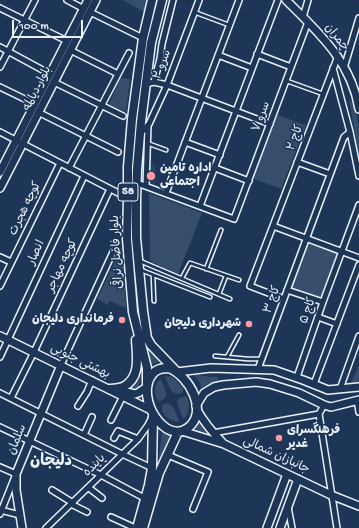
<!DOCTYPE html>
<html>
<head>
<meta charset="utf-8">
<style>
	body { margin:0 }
	#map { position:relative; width:359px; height:528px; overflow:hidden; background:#1d3557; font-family:"Gochi Hand",sans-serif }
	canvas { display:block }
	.scale { position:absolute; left:12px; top:20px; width:71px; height:18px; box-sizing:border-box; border:2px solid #e8f1f8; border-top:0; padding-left:5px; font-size:12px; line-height:14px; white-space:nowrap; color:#e8f1f8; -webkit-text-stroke:3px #1d3557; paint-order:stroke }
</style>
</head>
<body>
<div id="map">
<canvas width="359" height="528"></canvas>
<div class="scale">100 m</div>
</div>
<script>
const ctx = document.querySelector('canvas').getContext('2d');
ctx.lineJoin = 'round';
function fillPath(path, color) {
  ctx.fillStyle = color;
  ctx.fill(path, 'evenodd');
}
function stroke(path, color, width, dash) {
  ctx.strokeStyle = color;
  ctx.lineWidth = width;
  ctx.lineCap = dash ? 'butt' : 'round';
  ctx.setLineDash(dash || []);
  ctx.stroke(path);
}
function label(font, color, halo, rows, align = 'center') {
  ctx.font = font + ' "Gochi Hand","Playpen Sans Arabic",sans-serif';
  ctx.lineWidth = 3.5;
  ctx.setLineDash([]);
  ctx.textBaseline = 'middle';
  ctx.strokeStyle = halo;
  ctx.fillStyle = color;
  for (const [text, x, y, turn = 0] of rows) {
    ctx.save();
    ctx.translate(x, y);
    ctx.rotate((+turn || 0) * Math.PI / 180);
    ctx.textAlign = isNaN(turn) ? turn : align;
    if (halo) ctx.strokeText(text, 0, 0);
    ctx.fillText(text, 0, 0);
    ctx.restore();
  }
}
const built = new Path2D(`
	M147,163L155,164V184L147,181Z`);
const green = new Path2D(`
	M123,0H147L144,12Z
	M120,78L130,79L126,112L109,105Z
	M349,99L356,109L359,129V156Z
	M277,115L306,125L281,189L252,178Z
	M149,193L202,213L178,274L150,261Z
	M308,244L337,253L322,298L292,288Z
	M122,248L126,308L109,301L108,305L97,299Z
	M140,320H142L163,360L149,366L143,339Z
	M143,361L144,371L140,380L138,390L133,392L126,388C134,380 141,373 143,361Z
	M359,365V382L351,383Z
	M194,374L209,377H218V382L210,384L201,388L200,383Z
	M166,376C174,376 178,382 183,388V392L178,394L172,392L165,378Z
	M160,379L162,381L167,395L164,399L159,402C153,395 154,385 160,379Z
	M186,396C190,402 190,412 185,418L182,417L177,402L179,398Z
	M167,403C174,404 176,414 179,420L178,422C170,421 160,414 162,405Z
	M201,421L217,438L195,431Z
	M162,432L169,435L174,436L157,472Z`);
const lane = new Path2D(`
	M194,12L229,25
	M287,81L323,94
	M147,143L166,150
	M140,261L230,299
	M206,269L221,230
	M141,270L210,297
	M153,275L154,301
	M182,278L190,263L239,280
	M219,294L226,276
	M215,356L248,359H261
	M227,357L239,335`);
const street = new Path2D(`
	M67,0L84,9
	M0,8L67,41
	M90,12L143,38
	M303,17L308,0
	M0,47L50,74
	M70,50L118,74
	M257,54L291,67
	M218,55L252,68
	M0,67L35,0
	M333,68L350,132L359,176
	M344,68L359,18
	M54,82L123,116
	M154,82L160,59L162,44L173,0
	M146,84L154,82L167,85L270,124
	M0,87L35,104
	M38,112L118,152
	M0,132L128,198
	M140,134L149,124L167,85L199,0
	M185,142L220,155
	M297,162L330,174
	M69,168L129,53
	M215,168L249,181
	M137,183L234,219L308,22
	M146,186L148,125
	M166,193L239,0
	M200,206L278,0
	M273,226L359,258
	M0,257L11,262
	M0,286L60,163
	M287,290L323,302
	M284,299L250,286L338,56
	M318,317L337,324
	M0,357L84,176
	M61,365L113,252
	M258,369L344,137L350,132
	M297,377L323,302L359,205
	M314,384L359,265
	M340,389L359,336
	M0,393L122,454L152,468
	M11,398L34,352L110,189
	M357,400L359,412
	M324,405L319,414L337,528
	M78,406L87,392L92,380
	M111,420L123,396
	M0,427L101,475L146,499
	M213,433L319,414
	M84,435L92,417
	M114,438L118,431L138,439
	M168,455L208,472L193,509
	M0,467L16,474L0,514
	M89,488L102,498
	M52,490L73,503
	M71,504L87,512
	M288,507L292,528
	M0,510L20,515
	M111,517L135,528
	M46,528L138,439L148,425L152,417`);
const secondary = new Path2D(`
	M286,0C319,33 351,61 359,109
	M0,172L88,0
	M0,188L96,0
	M0,336L151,410
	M177,372L211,368L274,370L303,380L328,390L359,387
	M117,390L135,394L138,393L147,387
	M196,406L204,393L214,387L223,385L256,382L270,384L299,393L324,405L331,407L359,400
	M197,410C204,422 212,432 222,442
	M182,431L224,444L331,495L359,506
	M22,528L16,490V474L61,365
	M267,528L287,474
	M280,528L298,479`);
const primary = new Path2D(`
	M162,0L151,43L141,122L137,169L136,200V238L143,311L147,338L151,345L176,371
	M169,368C189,376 209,411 188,428C165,445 136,399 151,376C153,373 156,370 160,369C163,368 166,368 169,368Z
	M147,384V368L133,312L127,239L128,198V167L132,119L143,38L152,0
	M110,389C114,389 120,388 123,387C141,378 137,357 136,340
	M137,528L149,485L152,468L153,416
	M143,528L159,473L178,432`);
const markers = [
	[151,176,5,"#ff9aa2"],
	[122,320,4,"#ff9aa2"],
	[249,324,4,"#ff9aa2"],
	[279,438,4,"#ff9aa2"]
];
const shields = [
	[128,192,20]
];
const shieldNames = [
	["58",128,192]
];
const streetNames = [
	["چمران",336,38,51],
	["سرو ۲",163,65,-69],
	["بلوار دیالمه",38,89,-63],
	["سرو ۷",262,117,-69],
	["کاج ۲",296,138,-69],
	["کوچه هجرت",26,209,-64],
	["بلوار فاضل نراقی",118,252,-93],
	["انصار",37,253,-65],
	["کوچه مهاجر",63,266,-65],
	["کاج ۳",273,300,-69],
	["کاج ۵",309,311,-71],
	["بهشتی جنوبی",80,362,26],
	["سلمان",18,440,-68],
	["جانبازان شمالی",276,456,25],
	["پاینده",95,466,-45]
];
const poiNames = [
	["اداره تامین",160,169],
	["اجتماعی",160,183],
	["فرمانداری دلیجان",114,320,"right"],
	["شهرداری دلیجان",241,324,"right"],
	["فرهنگسرای",287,431],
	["غدیر",287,445]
];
const districtNames = [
	["دلیجان",51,463]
];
fillPath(built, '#2a4162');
fillPath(green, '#374d6c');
stroke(lane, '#e8f1f8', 5.5);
stroke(street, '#e8f1f8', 8);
stroke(secondary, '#e8f1f8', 10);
stroke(primary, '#e8f1f8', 11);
stroke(lane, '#1d3557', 2.5);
stroke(street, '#1d3557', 5);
stroke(secondary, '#1d3557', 7);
stroke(primary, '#1d3557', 8);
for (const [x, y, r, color] of markers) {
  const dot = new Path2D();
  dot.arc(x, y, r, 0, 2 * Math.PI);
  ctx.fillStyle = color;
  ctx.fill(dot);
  stroke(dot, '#1d3557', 1.5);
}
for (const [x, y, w] of shields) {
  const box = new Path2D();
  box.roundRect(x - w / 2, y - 9, w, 18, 3);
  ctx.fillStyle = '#1d3557';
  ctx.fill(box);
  stroke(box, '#e8f1f8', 1);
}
label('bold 11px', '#e8f1f8', null, shieldNames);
label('12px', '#e8f1f8', '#1d3557', streetNames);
label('bold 12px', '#e8f1f8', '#1d3557', poiNames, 'left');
label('bold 16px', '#e8f1f8', '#1d3557', districtNames);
</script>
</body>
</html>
